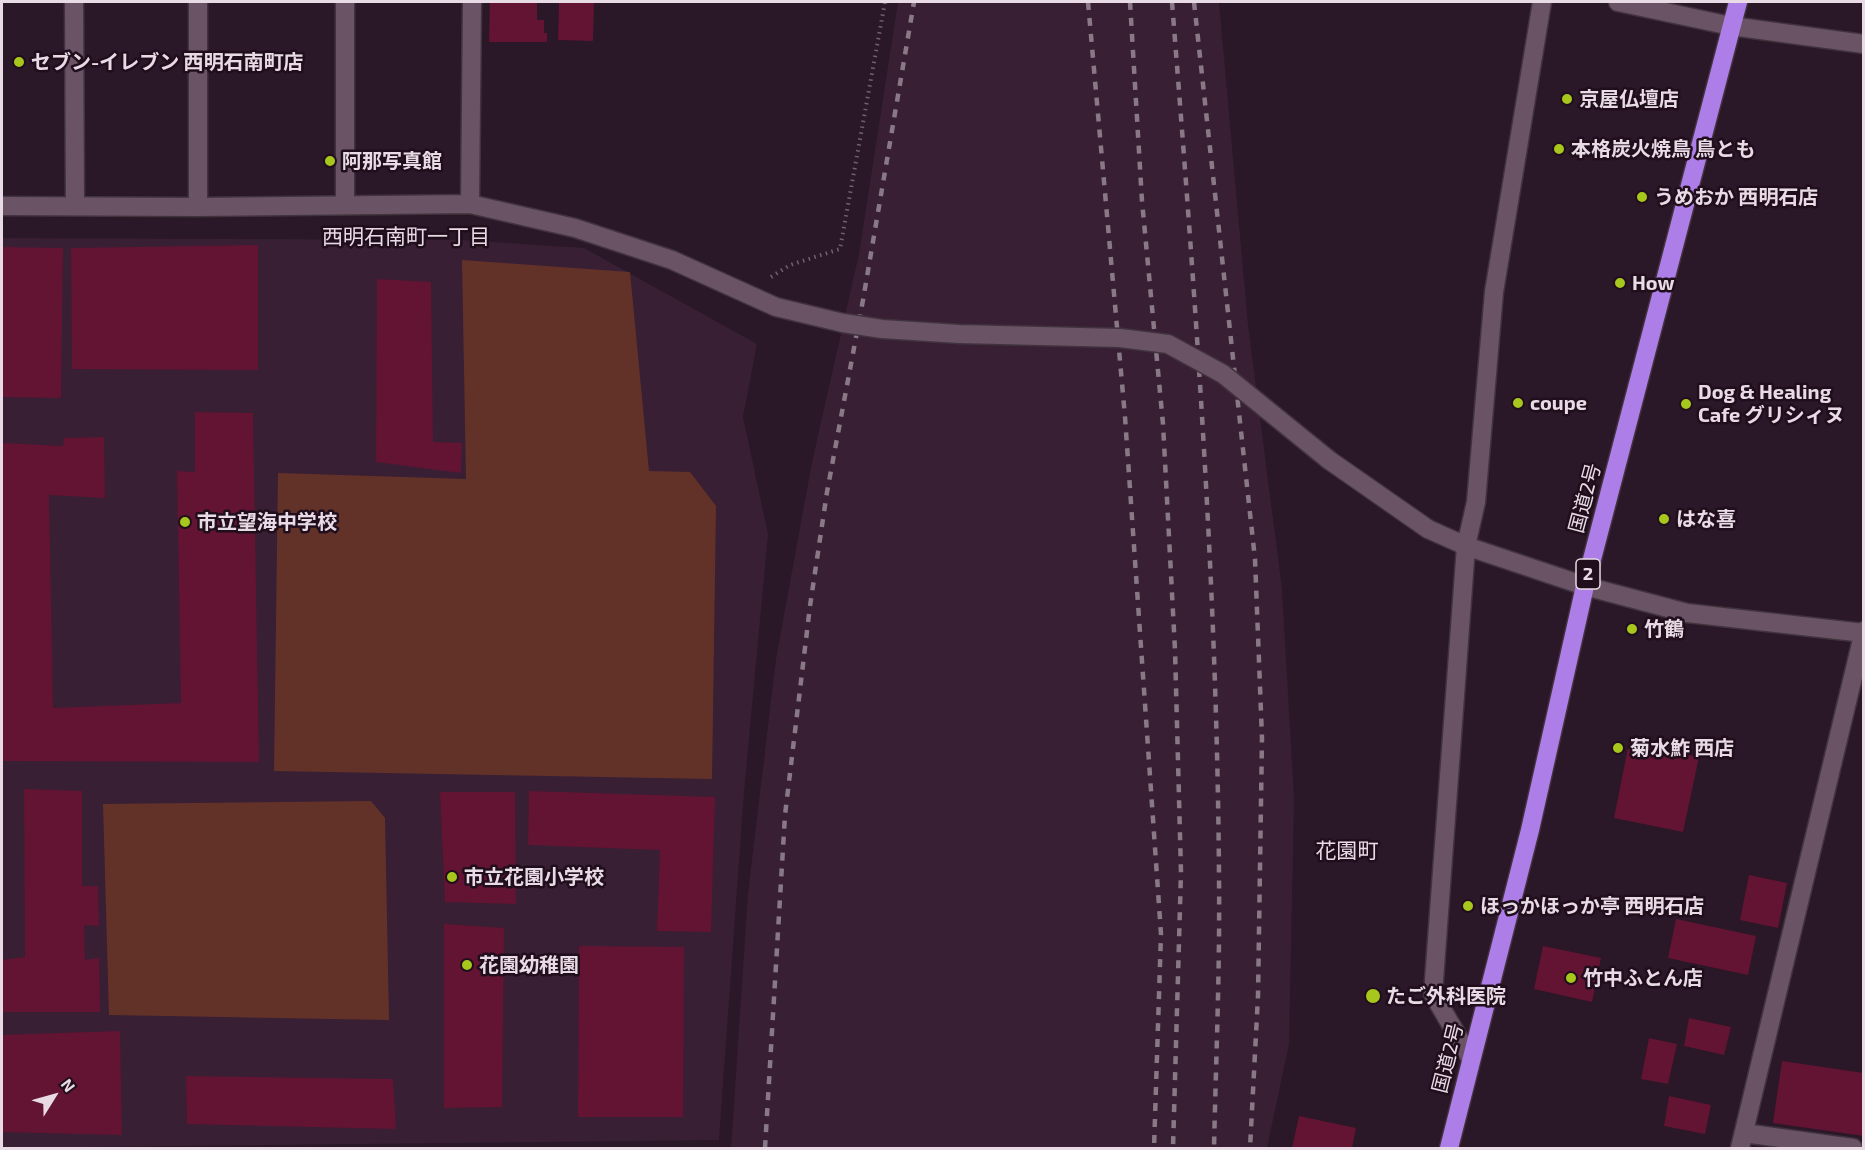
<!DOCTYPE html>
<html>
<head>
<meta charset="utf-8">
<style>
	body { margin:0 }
	#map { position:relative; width:1865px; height:1150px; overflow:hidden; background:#2a1727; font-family:"Exo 2",sans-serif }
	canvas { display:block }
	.frame { position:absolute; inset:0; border:3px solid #e8dbe5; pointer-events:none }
	.north { position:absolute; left:24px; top:1066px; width:60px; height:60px; -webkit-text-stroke:4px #200e1d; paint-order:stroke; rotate:53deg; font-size:16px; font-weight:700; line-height:24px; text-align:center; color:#e8dbe5 }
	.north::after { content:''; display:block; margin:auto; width:21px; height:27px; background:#e8dbe5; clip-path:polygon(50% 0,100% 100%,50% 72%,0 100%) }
</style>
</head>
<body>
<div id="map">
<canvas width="1865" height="1150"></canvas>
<div class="frame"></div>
<div class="north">N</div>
</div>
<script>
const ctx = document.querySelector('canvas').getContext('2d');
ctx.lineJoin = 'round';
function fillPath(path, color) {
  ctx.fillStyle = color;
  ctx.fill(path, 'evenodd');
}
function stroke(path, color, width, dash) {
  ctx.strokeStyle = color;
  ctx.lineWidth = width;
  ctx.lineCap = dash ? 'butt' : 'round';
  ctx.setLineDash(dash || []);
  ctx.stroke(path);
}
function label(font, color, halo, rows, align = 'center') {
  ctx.font = font + ' "Exo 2","Noto Sans JP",sans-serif';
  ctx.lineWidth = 5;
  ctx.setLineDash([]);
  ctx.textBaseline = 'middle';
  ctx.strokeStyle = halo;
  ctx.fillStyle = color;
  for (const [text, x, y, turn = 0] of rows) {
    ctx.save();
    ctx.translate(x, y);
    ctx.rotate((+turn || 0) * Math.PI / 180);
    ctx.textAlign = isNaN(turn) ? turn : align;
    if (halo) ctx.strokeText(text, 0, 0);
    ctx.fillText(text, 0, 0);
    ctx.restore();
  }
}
const built = new Path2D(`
	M898,2H1219L1248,325L1282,589L1294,799L1289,1044L1267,1148H731L748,893L776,659L812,462L859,254Z
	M2,238L462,240L584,248L757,344L743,417L768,534L744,792L719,1140L2,1148Z`);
const green = new Path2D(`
	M462,260L630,272L649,471L690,472L716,506L712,779L274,771L278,473L466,479Z
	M371,801L385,818L389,1020L109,1015L103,804Z`);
const building = new Path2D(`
	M490,2H537V20H544V33H547V42H489Z
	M559,2H594L593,41L558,40Z
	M258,245V370L72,369L71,248Z
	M2,247L63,248L61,398L2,397Z
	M377,279L431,282L433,442L462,443L461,473L376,462Z
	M195,412L253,413L259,762L2,761V443L63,446L64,438L104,437L105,498L49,495L53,708L181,703L177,471L195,472Z
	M1629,743L1699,757L1683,832L1614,818Z
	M24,789L82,791V886H98L99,926L84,925L85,960L99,958L100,1012H2V960L25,957Z
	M529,791L715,797L711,932L657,931L660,850L528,845Z
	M440,792H515L516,904L445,902Z
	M1749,875L1787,883L1778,928L1740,920Z
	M1676,919L1756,936L1748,975L1668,958Z
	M444,924L504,928L502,1107L444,1108Z
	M579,946L684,947L683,1117H578Z
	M1543,946L1601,958L1592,1002L1534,989Z
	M1689,1018L1731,1027L1724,1055L1684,1046Z
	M120,1031L122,1135L2,1132V1035Z
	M1649,1038L1677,1044L1668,1084L1641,1079Z
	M1782,1061L1864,1073V1136L1773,1123Z
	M186,1076L393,1079L396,1129L187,1124Z
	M1669,1096L1711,1105L1705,1134L1664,1126Z
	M1299,1116L1356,1128L1352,1148H1292Z`);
const path = new Path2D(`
	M771,277L790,265L840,249L885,2`);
const minor = new Path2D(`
	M74,2L75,206
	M198,2V207
	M1618,2L1731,26L1864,44
	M470,204L472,2
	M345,205V2
	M2,206L198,207L470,204L575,228L672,260L776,307L843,323
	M1428,529L1466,546L1585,586L1687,613L1864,633
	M1471,1059L1433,994L1466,546L1476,502L1494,292L1542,2
	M1744,1133L1853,1148
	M1740,1148L1864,631`);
const highway = new Path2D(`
	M1449,1148L1530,830L1585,586L1738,2`);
const rail = new Path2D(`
	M1088,2L1125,417L1161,934L1154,1148
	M1130,2L1142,201L1163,424L1175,650L1181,872L1173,1148
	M1172,2C1195,293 1217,585 1219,877C1220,968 1216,1058 1214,1148
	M1194,2L1255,559L1262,738L1258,996L1250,1148
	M765,1148L785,815L810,606L827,492L863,300L914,2`);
const minorBridge = new Path2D(`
	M843,323L882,329L959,334L1120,338L1168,344L1223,374L1329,460L1428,529`);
const markers = [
	[19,62,6,"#a8c71d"],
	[1567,99,6,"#a8c71d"],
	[1559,149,6,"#a8c71d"],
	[330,161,6,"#a8c71d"],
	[1642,197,6,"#a8c71d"],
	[1620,283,6,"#a8c71d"],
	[1518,403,6,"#a8c71d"],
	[1686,404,6,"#a8c71d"],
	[1664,519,6,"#a8c71d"],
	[185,522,6,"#a8c71d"],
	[1632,629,6,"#a8c71d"],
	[1618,748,6,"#a8c71d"],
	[452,877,6,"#a8c71d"],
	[1468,906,6,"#a8c71d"],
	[467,965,6,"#a8c71d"],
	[1571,978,6,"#a8c71d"],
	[1373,996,8,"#a8c71d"]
];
const shields = [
	[1588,574,24]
];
const shieldNames = [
	["2",1588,574]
];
const poiNames = [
	["セブン-イレブン 西明石南町店",31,62],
	["京屋仏壇店",1579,99],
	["本格炭火焼鳥 鳥とも",1571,149],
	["阿那写真館",342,161],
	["うめおか 西明石店",1654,197],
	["How",1632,283],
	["Dog & Healing",1698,392],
	["Cafe グリシィヌ",1698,415],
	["coupe",1530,403],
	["はな喜",1676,519],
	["市立望海中学校",197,522],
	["竹鶴",1644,629],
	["菊水鮓 西店",1630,748],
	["市立花園小学校",464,877],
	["ほっかほっか亭 西明石店",1480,906],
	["花園幼稚園",479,965],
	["竹中ふとん店",1583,978],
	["たご外科医院",1386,996]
];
const streetNames = [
	["国道2号",1585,498,-75],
	["国道2号",1448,1058,-76]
];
const neighbourhoodNames = [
	["西明石南町一丁目",406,237],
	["花園町",1347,851]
];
fillPath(built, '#381f34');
fillPath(green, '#623229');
fillPath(building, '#621432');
stroke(minor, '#41333e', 21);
stroke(highway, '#41333e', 21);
stroke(path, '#71606e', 4, [1.5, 4.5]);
stroke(minor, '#695365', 18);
stroke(highway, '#ae7ee8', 18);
stroke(rail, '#897986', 4.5, [8, 8]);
stroke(minorBridge, '#41333e', 21, []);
stroke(minorBridge, '#695365', 18);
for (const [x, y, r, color] of markers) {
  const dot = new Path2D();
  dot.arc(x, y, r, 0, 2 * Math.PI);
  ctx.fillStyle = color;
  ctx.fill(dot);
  stroke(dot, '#200e1d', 2);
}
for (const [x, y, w] of shields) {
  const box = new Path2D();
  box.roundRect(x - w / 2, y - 15, w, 30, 4.5);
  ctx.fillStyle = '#200e1d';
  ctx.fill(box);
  stroke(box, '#e8dbe5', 1.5);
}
label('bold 18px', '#e8dbe5', null, shieldNames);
label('bold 20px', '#e8dbe5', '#200e1d', poiNames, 'left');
label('20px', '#e8dbe5', '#200e1d', streetNames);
label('21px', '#e8dbe5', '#200e1d', neighbourhoodNames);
</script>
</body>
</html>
